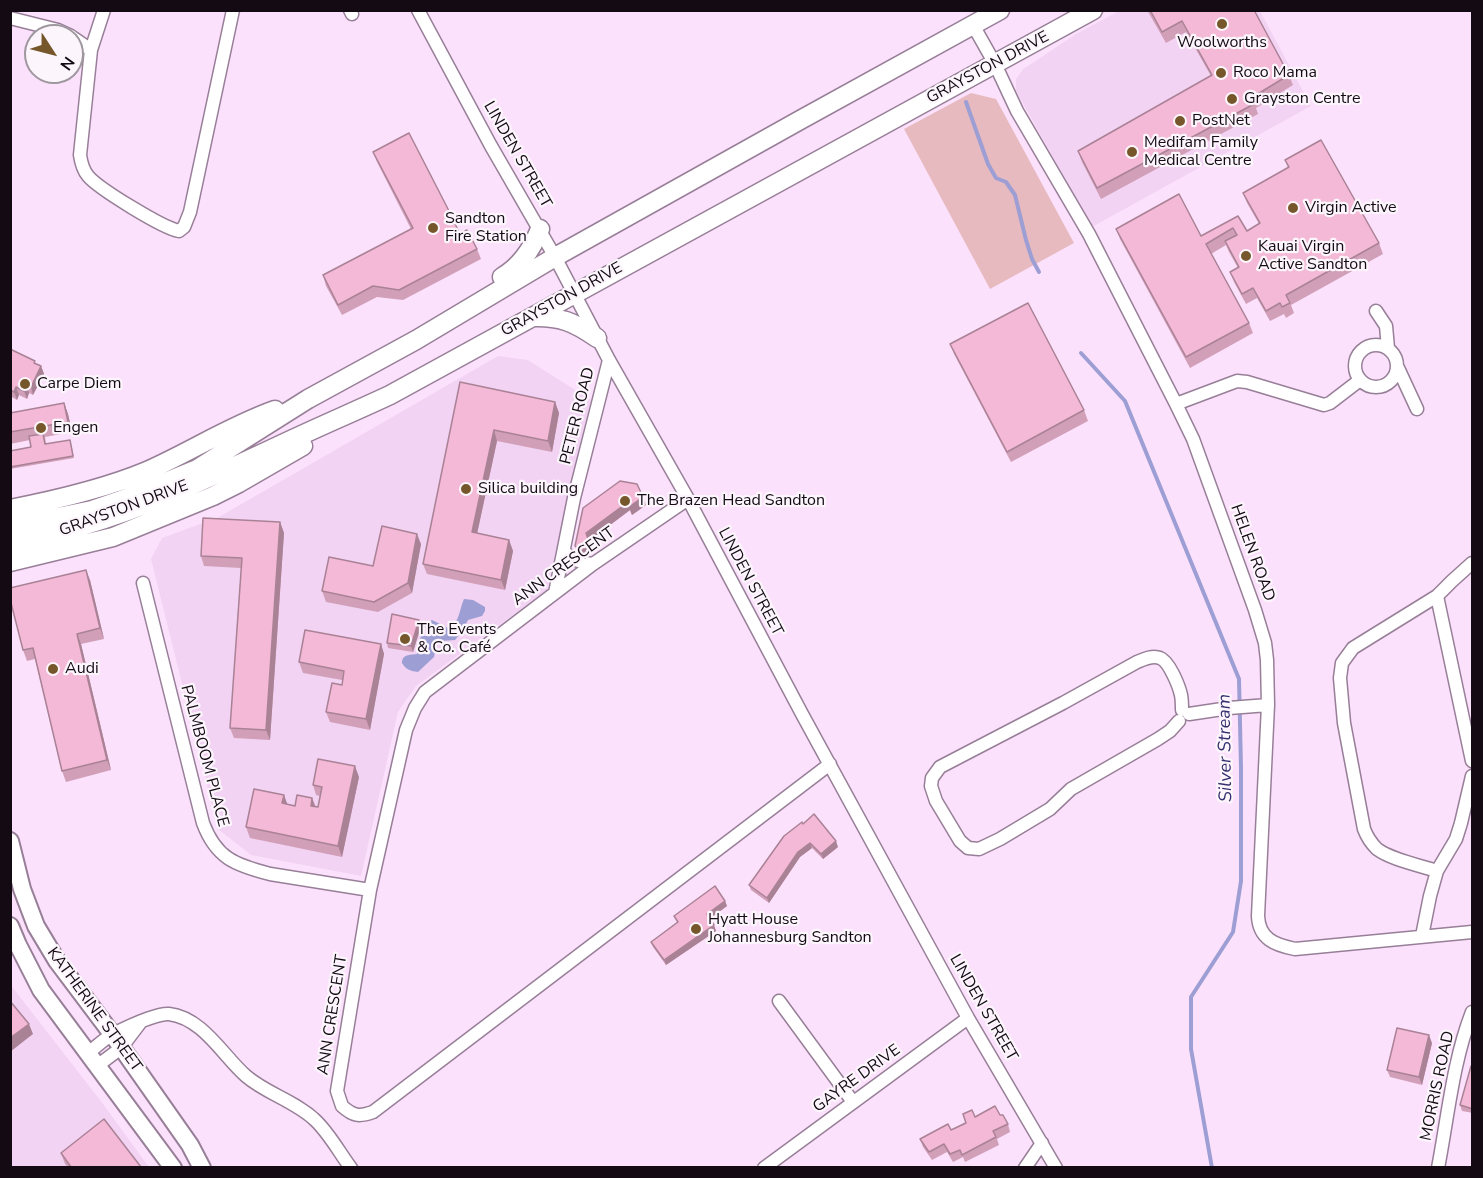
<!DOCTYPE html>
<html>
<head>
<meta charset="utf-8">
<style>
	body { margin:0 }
	#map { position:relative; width:1483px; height:1178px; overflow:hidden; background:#fce1fc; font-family:"Nunito Sans",sans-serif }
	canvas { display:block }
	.frame { position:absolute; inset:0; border:12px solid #130a13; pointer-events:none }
	.north { position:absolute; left:24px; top:24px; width:60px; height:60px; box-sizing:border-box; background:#fcf6fc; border:2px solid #9f989f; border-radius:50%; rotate:126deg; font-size:16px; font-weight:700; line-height:24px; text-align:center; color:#130a13 }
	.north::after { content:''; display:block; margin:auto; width:21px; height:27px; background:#76572c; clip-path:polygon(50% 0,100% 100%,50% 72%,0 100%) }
</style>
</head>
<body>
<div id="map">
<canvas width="1483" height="1178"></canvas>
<div class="frame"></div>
<div class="north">N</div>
</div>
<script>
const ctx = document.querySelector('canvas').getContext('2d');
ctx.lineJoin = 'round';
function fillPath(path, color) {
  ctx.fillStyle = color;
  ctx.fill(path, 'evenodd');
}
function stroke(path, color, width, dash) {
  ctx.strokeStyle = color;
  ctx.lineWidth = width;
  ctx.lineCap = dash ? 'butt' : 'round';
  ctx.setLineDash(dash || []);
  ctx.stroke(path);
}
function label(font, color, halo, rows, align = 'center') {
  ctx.font = font + ' "Nunito Sans",sans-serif';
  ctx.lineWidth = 4.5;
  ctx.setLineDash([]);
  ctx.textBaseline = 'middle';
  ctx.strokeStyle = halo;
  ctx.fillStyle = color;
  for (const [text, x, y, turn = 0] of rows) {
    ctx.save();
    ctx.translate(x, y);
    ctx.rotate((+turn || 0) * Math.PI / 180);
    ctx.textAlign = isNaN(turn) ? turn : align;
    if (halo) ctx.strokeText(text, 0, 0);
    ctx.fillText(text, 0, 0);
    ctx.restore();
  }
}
const built = new Path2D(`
	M1119,11H1260L1311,106L1092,227L1016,91V79L1023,69L1034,62L1076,34Z
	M498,356L528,360L591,400L547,590L416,686L398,712L361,876L251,855L218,829L151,559L162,538L219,517Z
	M10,984L100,1100L149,1167H11Z`);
const green = new Path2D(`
	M971,93L996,99L1074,243L990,289L904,129Z`);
const water = new Path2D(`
	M464,599L473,600L485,607V611L482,616L468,620L461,633L455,640L441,641L437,643L434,657L418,672C411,671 406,670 402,663C402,654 410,655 417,654L421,636H428L430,628L424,627V625L432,620L448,628C460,623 459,610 464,599Z`);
const stream = new Path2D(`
	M966,102L988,164L996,178L1006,182L1015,195L1026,240L1032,259L1039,272
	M1081,353L1125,401L1239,679L1241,768V881L1233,932L1191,997V1049L1212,1168`);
const minor = new Path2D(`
	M104,10L91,50L80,155C81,162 83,170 88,176C99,189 163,228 179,231L184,227L190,212L233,10
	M350,10L352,14
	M418,10L491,146L555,257L609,360L688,499L802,714L968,1018L1056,1168
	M10,18L58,30L71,36
	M973,25L995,64L1017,111L1089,234L1176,404L1193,439L1255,610L1265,643L1267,660L1268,705L1258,916C1259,939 1275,945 1295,949L1472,932
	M72,37L91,50
	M1376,311L1386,326L1388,348
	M1355 366a21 21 0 1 1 42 0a21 21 0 1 1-42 0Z
	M1398,368L1417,409
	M1176,404L1237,381L1247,382L1324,405L1330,403L1360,380
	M688,499L593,564L425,692L415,708L406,730L370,890L337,1091L342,1106C353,1116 359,1117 373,1112L830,764
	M564,550C570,561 581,562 593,564
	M143,583L203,823C216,858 235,865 270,874L370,890
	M555,593L574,498L609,360
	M1437,596L1472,761
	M1189,714L1229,708L1268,705
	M1179,721L1170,731L1158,739L1071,789L1050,809L1000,839L979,849L968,848L960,841L936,801L931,786L932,778L940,767L1063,703L1137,662C1144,659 1153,655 1160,658C1169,661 1179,686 1181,695C1182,700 1182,705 1182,710
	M1437,871C1419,865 1392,860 1377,849C1371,843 1367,837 1364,829L1344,723L1340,678L1342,663L1353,648L1437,596L1452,581L1472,563
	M1422,936L1430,896L1437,871L1456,839L1461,823L1472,776
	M779,1001L853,1102
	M88,1053C96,1047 104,1039 113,1034C125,1028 157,1013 169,1014C203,1018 223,1056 246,1076C267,1094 295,1101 315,1120C329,1133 339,1152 351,1168
	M97,1066L121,1048L140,1023
	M764,1168L968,1018
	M1025,1168L1042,1143
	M1438,1168C1448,1116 1453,1061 1472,1012`);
const secondary = new Path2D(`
	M10,841L22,889L36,926L57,961L112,1034L190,1145L202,1168
	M10,926L18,945L41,990L173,1168`);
const primary = new Path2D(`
	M502,277C521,266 532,249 540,229
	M532,317C560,316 574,322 597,338
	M10,509C56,500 104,489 147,471C190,452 230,426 275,410
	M10,527L92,510L124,499L197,469L308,399L416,340L555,257L802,119L1000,10
	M10,544C35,541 58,533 82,526C155,505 224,471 293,439C325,424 358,410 390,395L1093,10
	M10,562L113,537L213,496L239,483L303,446`);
const wall = new Path2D(`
	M1147,10H1254L1289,75L1293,85L1256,108L1258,114L1101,199L1082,162L1078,151L1211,76L1186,32L1166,43Z
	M373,152L460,234L477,249L481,259L403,300L377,297L342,315L326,286L323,275L411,229L377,162Z
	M1285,160L1379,243L1383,254L1291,305L1294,313L1286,318L1284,314L1270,321L1257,298L1246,304L1234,282L1230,272L1238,268L1229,252L1226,245L1211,254L1249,323L1253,333L1190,368L1120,239L1116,229L1201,236L1238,216L1247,231L1259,224L1247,203L1243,193L1288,168Z
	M950,344L1084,410L1088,421L1011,462L954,354Z
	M10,349L41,366L44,374L33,395L29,393L27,399L19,395L17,400L10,396Z
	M460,382L555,402L559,413L552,452L497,441L477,534L509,540L513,551L505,590L427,574L423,564Z
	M64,403L68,414L72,432L45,437L46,444L71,443L74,458L10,469V451L31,447L30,440L10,444V413Z
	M646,505L632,515L630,510L589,541L592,550L585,559L578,553L575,546L583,508Z
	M280,522L284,533L270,740L234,738L230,728L241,568L204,566L201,556Z
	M421,544L412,593L378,612L326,602L322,591L373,566Z
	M90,580L104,639L81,644L111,770L66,782L62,771L35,659L27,661L23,650Z
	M419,620L421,626L413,652L388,648L387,643Z
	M381,644L384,654L370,730L330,722L326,712L342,685V680L303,673L299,662Z
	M359,777L342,857L250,838L246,827L284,795L287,804L295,806L312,798L316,807H318L320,796L316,795L313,785Z
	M803,824L838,847L823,859L812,848L800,857L769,903L751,890L749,885Z
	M725,901L727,906L710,919L716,931L666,965L653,947L651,942L677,922L674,916Z
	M1432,1043L1422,1085L1390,1077L1387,1070Z
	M1473,1066V1113L1462,1111L1460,1105Z
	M1000,1115L1008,1124L1010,1132L997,1139L999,1145L965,1162L963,1157L953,1162L947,1152L932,1160L923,1147L920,1139L951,1130L975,1117Z
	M61,1153L141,1167H68L65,1164Z`);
const shadedWall = new Path2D(`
	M41,366L44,374L33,395L31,387Z
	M26,385L29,393L27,399L24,391Z
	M16,387L19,395L17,400L14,392Z
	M555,402L559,413L552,452L548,441Z
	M64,403L68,414L72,432L68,422Z
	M494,430L497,441L475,543L472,532Z
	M643,497L646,505L632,515L630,510L589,541L592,550L585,559L582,551L586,533L628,502Z
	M280,522L284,533L270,740L266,730Z
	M417,534L421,544L412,593L408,583Z
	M509,540L513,551L505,590L501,580Z
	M86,570L90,580L104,639L100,628Z
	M419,620L421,626L413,652L411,646Z
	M77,634L81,644L111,770L107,760Z
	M381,644L384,654L370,730L366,719Z
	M355,766L359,777L342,857L338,846Z
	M284,795L288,806L282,803Z
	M312,798L316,809L311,806Z
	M836,841L838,847L823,859L821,854Z
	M810,843L812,848L800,857L769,903L767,898L798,852Z
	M725,901L727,906L709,919L707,914Z
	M714,925L716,931L666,965L664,960Z
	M29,1024L33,1034L10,1052V1038Z
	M1429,1035L1432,1043L1422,1085L1419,1077Z`);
const building = new Path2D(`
	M1150,10H1254L1289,75L1251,98L1254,104L1097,188L1078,151L1212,75L1182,21L1162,32Z
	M409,133L447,207L460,234L467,230L477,249L399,290L373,286L338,305L323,275L413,228L373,152Z
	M1321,140L1379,243L1286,295L1290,303L1282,307L1280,303L1266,311L1253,288L1242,294L1230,272L1239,267L1225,241L1237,235L1233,228L1206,244L1249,323L1186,357L1116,229L1179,194L1201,236L1238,216L1247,231L1260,223L1243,193L1289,167L1285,160Z
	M1028,303L1084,410L1007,452L950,344Z
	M10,349L35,361L34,363L41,366L31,387L26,385L24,391L16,387L14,392L10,390Z
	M460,382L555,402L548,441L494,430L472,532L509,540L501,580L423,564Z
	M64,403L68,422L10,432V413Z
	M43,434L45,444L70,440L73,456L10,467V451L31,447L29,436Z
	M620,481L637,484L643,497L629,507L628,502L586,533L589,542L582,551L575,546L583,508Z
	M203,518L280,522L266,730L230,728L242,558L201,556Z
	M382,526L417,534L408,583L374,602L322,591L329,557L373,566Z
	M86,570L100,628L77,634L107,760L62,771L33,648L23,650L10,599V588Z
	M392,614L419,620L411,646L387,643Z
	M305,630L381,644L366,719L326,712L332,683L342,685L344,671L299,662Z
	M318,759L355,766L338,846L246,827L254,789L284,795L282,803L295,806L297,795L312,798L311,806L318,807L322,787L313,785Z
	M814,814L836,841L821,854L810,843L798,852L767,898L749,885L784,836L802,822L803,824Z
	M715,886L725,901L707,914L714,925L664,960L651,942L678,922L674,916Z
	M10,1001L29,1024L10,1038Z
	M1397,1028L1429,1035L1419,1077L1387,1070Z
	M1471,1066H1473V1109L1460,1105Z
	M995,1106L1000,1115H1003L1008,1124L993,1131L996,1137L962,1155L960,1150L950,1154L944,1144L929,1152L920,1139L948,1124L951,1130L966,1123L963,1114L972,1110L975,1117Z
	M104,1119L141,1167H71L61,1153Z`);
const markers = [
	[1222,24,6,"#76572c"],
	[1221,73,6,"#76572c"],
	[1232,99,6,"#76572c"],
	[1180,121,6,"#76572c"],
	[1132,152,6,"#76572c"],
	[1293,208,6,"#76572c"],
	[433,228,6,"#76572c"],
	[1246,256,6,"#76572c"],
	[25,384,6,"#76572c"],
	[41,428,6,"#76572c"],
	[466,489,6,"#76572c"],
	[625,501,6,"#76572c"],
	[405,639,6,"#76572c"],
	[53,669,6,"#76572c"],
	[696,929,6,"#76572c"]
];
const poiNames = [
	["Woolworths",1222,43,"center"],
	["Roco Mama",1233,73],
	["Grayston Centre",1244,99],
	["PostNet",1192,121],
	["Medifam Family",1144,143],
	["Medical Centre",1144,161],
	["Virgin Active",1305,208],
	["Sandton",445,219],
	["Fire Station",445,237],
	["Kauai Virgin",1258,247],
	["Active Sandton",1258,265],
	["Carpe Diem",37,384],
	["Engen",53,428],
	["Silica building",478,489],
	["The Brazen Head Sandton",637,501],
	["The Events",417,630],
	["& Co. Café",417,648],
	["Audi",65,669],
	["Hyatt House",708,920],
	["Johannesburg Sandton",708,938]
];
const streetNames = [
	["GRAYSTON DRIVE",988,68,-28],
	["LINDEN STREET",517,155,60],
	["GRAYSTON DRIVE",562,300,-29],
	["PETER ROAD",578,416,-76],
	["GRAYSTON DRIVE",124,509,-20],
	["HELEN ROAD",1252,553,70],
	["ANN CRESCENT",564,567,-36],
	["LINDEN STREET",750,582,62],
	["PALMBOOM PLACE",204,756,75],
	["LINDEN STREET",983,1008,60],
	["KATHERINE STREET",94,1010,54],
	["ANN CRESCENT",333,1015,-81],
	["GAYRE DRIVE",857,1079,-36],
	["MORRIS ROAD",1438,1086,-78]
];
const waterNames = [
	["Silver Stream",1226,748,-91]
];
fillPath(built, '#f3d3f3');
fillPath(green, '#e7bac0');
fillPath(water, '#9d9fd4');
stroke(stream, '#9d9fd4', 4);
stroke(minor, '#987f98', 15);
stroke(secondary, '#987f98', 20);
stroke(primary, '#987f98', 21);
stroke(minor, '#fff', 12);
stroke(secondary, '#fff', 16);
stroke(primary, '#fff', 18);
fillPath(wall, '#d19fb8');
fillPath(shadedWall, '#aa8296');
fillPath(building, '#f3b9d6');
stroke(building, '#aa8296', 1.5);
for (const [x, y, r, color] of markers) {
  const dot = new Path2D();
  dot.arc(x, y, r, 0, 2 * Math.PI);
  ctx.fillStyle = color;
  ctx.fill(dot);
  stroke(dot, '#fcf6fc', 2);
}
label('16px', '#130a13', '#fcf6fc', poiNames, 'left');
label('16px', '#130a13', '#fcf6fc', streetNames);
label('italic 18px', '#332f6e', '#fcf6fc', waterNames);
</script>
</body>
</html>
